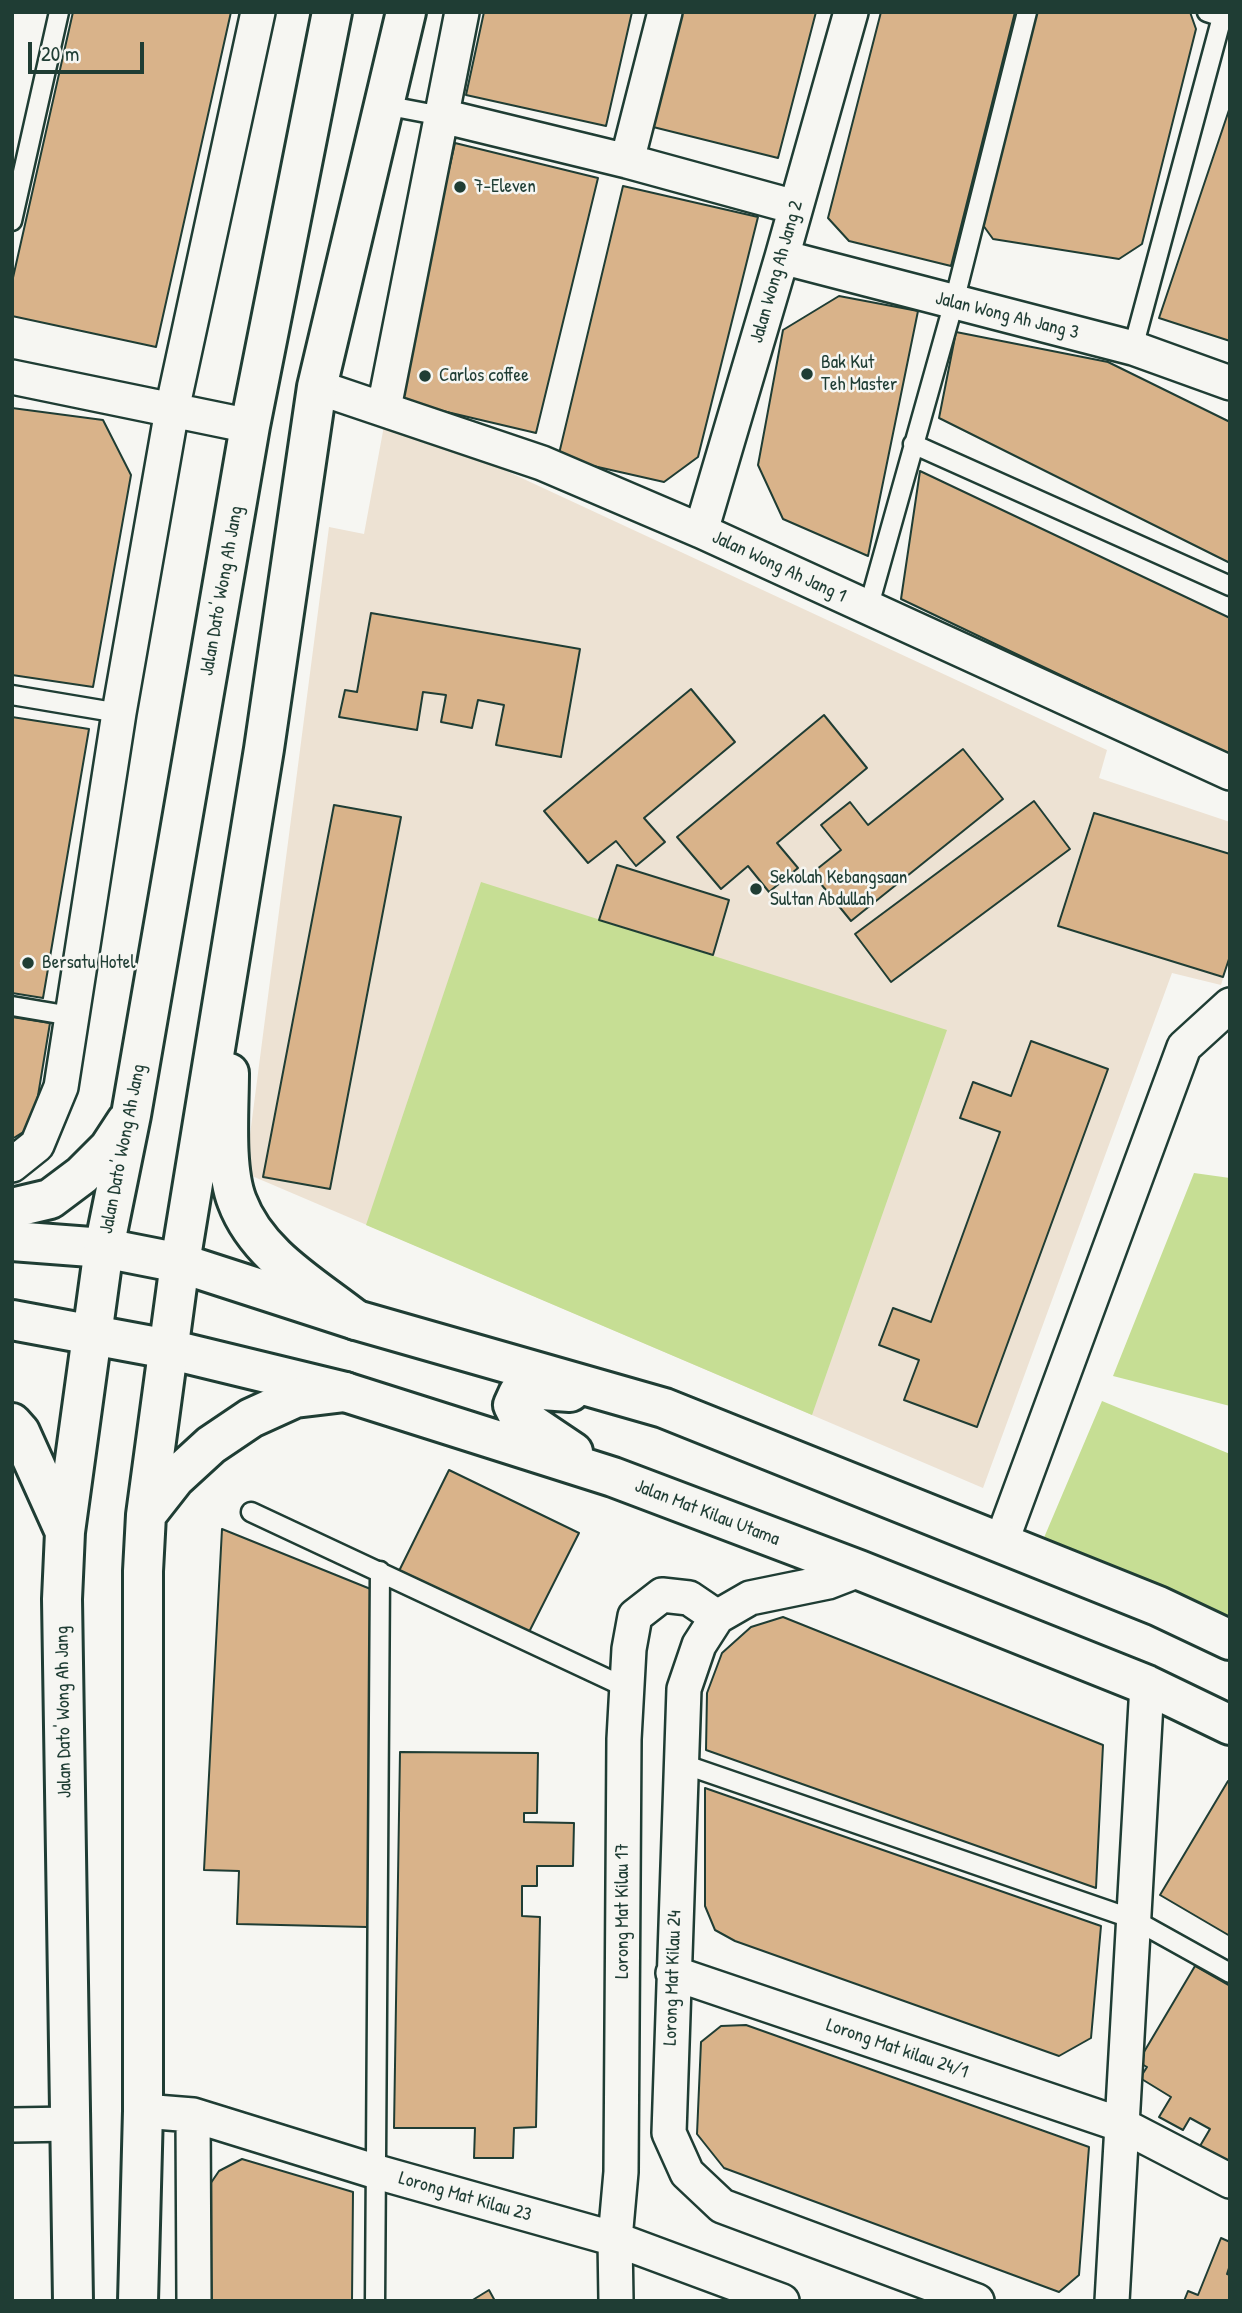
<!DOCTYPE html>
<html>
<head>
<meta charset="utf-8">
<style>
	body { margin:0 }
	#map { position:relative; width:1242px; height:2313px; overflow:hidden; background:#f6f6f2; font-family:"Patrick Hand",sans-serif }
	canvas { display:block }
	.frame { position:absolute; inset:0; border:14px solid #1f3d34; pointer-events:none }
	.scale { position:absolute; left:28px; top:42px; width:116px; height:32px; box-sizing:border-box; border:4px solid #1f3d34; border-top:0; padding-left:9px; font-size:21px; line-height:24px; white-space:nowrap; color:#1f3d34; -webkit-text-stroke:5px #f6f6f2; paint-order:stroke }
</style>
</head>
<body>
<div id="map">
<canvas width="1242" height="2313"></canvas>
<div class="frame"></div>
<div class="scale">20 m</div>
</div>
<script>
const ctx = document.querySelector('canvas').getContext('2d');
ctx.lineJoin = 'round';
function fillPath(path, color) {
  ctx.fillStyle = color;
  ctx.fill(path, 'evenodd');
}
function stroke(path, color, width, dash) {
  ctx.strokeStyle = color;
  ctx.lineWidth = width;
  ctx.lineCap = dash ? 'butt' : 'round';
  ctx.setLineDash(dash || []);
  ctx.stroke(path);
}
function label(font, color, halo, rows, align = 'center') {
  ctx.font = font + ' "Patrick Hand",sans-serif';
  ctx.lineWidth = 5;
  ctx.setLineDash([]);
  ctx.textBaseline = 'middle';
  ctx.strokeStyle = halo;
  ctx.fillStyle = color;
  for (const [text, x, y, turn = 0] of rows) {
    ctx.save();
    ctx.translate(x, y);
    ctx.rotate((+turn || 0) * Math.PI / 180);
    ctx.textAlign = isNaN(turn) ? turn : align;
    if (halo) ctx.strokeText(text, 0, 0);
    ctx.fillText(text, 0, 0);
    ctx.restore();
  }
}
const built = new Path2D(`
	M386,415L1107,750L1099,778L1230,822V956L1221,985L1172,973L983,1488L245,1173L329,527L364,534Z`);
const green = new Path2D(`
	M481,882L947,1030L812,1415L366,1225Z
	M1194,1173L1230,1178V1406L1113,1376Z
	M1102,1401L1230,1454V1621L1043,1540Z`);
const building = new Path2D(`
	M73,12H231L156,347L12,316V282Z
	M484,12H632L606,126L466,95Z
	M669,12H816L778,158L641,124Z
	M881,12H1015L951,266L849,241L828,218Z
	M1035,12H1190L1196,29L1142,244L1119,259L993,239L980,221Z
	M1230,107V341L1159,318Z
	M455,143L598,178L536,433L396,400Z
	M623,186L758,217L698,457L664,482L558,458Z
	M839,296L918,311L868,556L783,519L758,465L783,330Z
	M956,332L1108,362L1230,422V563L939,418Z
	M12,408L103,420L131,475L93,687L12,675Z
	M920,471L1230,618V756L901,599Z
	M371,613L580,649L561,757L496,745L504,705L478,700L472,728L441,722L446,695L423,692L417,730L339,717L345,690L357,692Z
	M691,689L735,742L644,818L665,842L636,866L616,841L588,863L544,811Z
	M824,715L867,768L777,843L798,868L769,892L748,866L721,889L677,837Z
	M12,717L89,729L43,998L12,993Z
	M963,749L1003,799L851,921L812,873L841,850L821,825L850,802L868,825Z
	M1034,801L1070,849L891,982L855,934Z
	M334,805L401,817L330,1189L263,1177Z
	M1094,813L1230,854V956L1223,977L1058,926Z
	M617,865L729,900L713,955L599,920Z
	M12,1017L50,1023L33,1126L12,1139Z
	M1031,1041L1108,1069L977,1427L904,1400L919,1360L879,1345L893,1308L931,1322L1000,1132L960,1118L973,1082L1011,1096Z
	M449,1470L579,1533L527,1636L398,1573Z
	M222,1529L378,1592L367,1927L237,1924L239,1871L204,1870Z
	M783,1617L1103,1745L1096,1888L706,1750L707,1693L722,1653L751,1627Z
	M400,1752L538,1753L537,1813H524V1822L574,1823L573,1866H537V1886H522V1916L540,1917L536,2127L514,2128L513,2158H474L475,2128H394Z
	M1228,1781L1230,1782V1936L1160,1895Z
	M705,1788L1101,1926L1091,2038L1059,2056L735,1941L715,1930L705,1906Z
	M1195,1966L1230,1986V2163L1200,2146L1210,2129L1190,2118L1183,2130L1159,2117L1171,2097L1140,2078L1147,2067L1138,2062Z
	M746,2025L1089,2147L1079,2275L1059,2292L724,2168L697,2134L701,2042L721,2026Z
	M242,2159L353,2192L352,2301H205L204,2193L219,2171Z
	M1221,2238L1230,2242V2265L1227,2274L1230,2275V2301H1184L1188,2291L1198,2295Z
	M489,2290L495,2301H471Z`);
const service = new Path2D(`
	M384,105L442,116
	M12,221L59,12
	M1133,348L1222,17L1207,12
	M913,444L1230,586
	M868,609L954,302L1027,12
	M12,695L119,713
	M12,1006L71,1016
	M251,1512L627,1688
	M680,1763L1133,1919L1230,1973
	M375,2301L380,1571`);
const minor = new Path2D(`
	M442,116L627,161L795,207
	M627,161L665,12
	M782,257L1133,348L1230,383
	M12,377L250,426
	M317,387L542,463L701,531L1230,773
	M384,408L462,12
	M701,531L782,257L851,12
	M12,1165L37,1145L61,1087L119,713L172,410L258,12
	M1001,1543L1184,1047L1230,1005
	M859,1570L828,1582L750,1598L717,1617L699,1645L684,1689L669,2133L687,2173L722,2206L977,2301
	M673,1973L1122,2125L1230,2181
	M143,2111L193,2115L377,2172L615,2239L782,2301
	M193,2115L194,2301
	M12,2125L72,2124
	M616,2301L615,2239L621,2172L624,1739L629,1649L635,1616L662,1595L689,1598L717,1617
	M1112,2301L1147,1685`);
const tertiary = new Path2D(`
	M12,1241L104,1248L180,1263L356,1320L664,1408L1158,1606L1230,1640
	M12,1320L168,1349L345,1392L613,1477L859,1570L1147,1685L1230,1725
	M570,1392L528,1389L518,1394L513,1405L518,1415L573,1452`);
const secondary = new Path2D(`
	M229,1073C229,1109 224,1168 237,1201C257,1255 313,1286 356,1320
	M12,1208L50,1199L82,1175L109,1148L126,1122
	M12,1423L20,1432L65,1532
	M146,1515L175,1478L211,1445L251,1418L295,1398L345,1392
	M73,2301L62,1599L65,1532L104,1248L131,1115L250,426L332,12
	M138,2301L143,2111V1571L146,1515L180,1263L264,749L317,387L406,12`);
const markers = [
	[460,187,7,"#1f3d34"],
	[807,374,7,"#1f3d34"],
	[425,376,7,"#1f3d34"],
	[756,889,7,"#1f3d34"],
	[28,963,7,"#1f3d34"]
];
const poiNames = [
	["7-Eleven",474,187],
	["Bak Kut",821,363],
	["Teh Master",821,385],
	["Carlos coffee",439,376],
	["Sekolah Kebangsaan",770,878],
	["Sultan Abdullah",770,900],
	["Bersatu Hotel",42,963]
];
const streetNames = [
	["Jalan Wong Ah Jang 2",777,272,-74],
	["Jalan Wong Ah Jang 3",1007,316,14],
	["Jalan Wong Ah Jang 1",779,567,25],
	["Jalan Dato' Wong Ah Jang",222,591,-80],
	["Jalan Dato' Wong Ah Jang",123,1149,-79],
	["Jalan Mat Kilau Utama",707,1513,21],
	["Jalan Dato' Wong Ah Jang",64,1712,-91],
	["Lorong Mat Kilau 17",623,1911,-90],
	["Lorong Mat Kilau 24",673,1978,-88],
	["Lorong Mat kilau 24/1",897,2049,19],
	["Lorong Mat Kilau 23",465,2197,16]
];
fillPath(built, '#ede2d3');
fillPath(green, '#c6de94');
fillPath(building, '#d9b38a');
stroke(building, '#1f3d34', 2);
stroke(service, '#1f3d34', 23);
stroke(minor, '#1f3d34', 38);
stroke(tertiary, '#1f3d34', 44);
stroke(secondary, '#1f3d34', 44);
stroke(service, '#f6f6f2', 18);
stroke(minor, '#f6f6f2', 33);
stroke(tertiary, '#f6f6f2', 38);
stroke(secondary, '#f6f6f2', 38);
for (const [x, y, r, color] of markers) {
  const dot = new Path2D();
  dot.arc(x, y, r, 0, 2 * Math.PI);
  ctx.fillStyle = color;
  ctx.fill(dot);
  stroke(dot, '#f6f6f2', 2.5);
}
label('19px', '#1f3d34', '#f6f6f2', poiNames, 'left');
label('19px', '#1f3d34', '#f6f6f2', streetNames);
</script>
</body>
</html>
